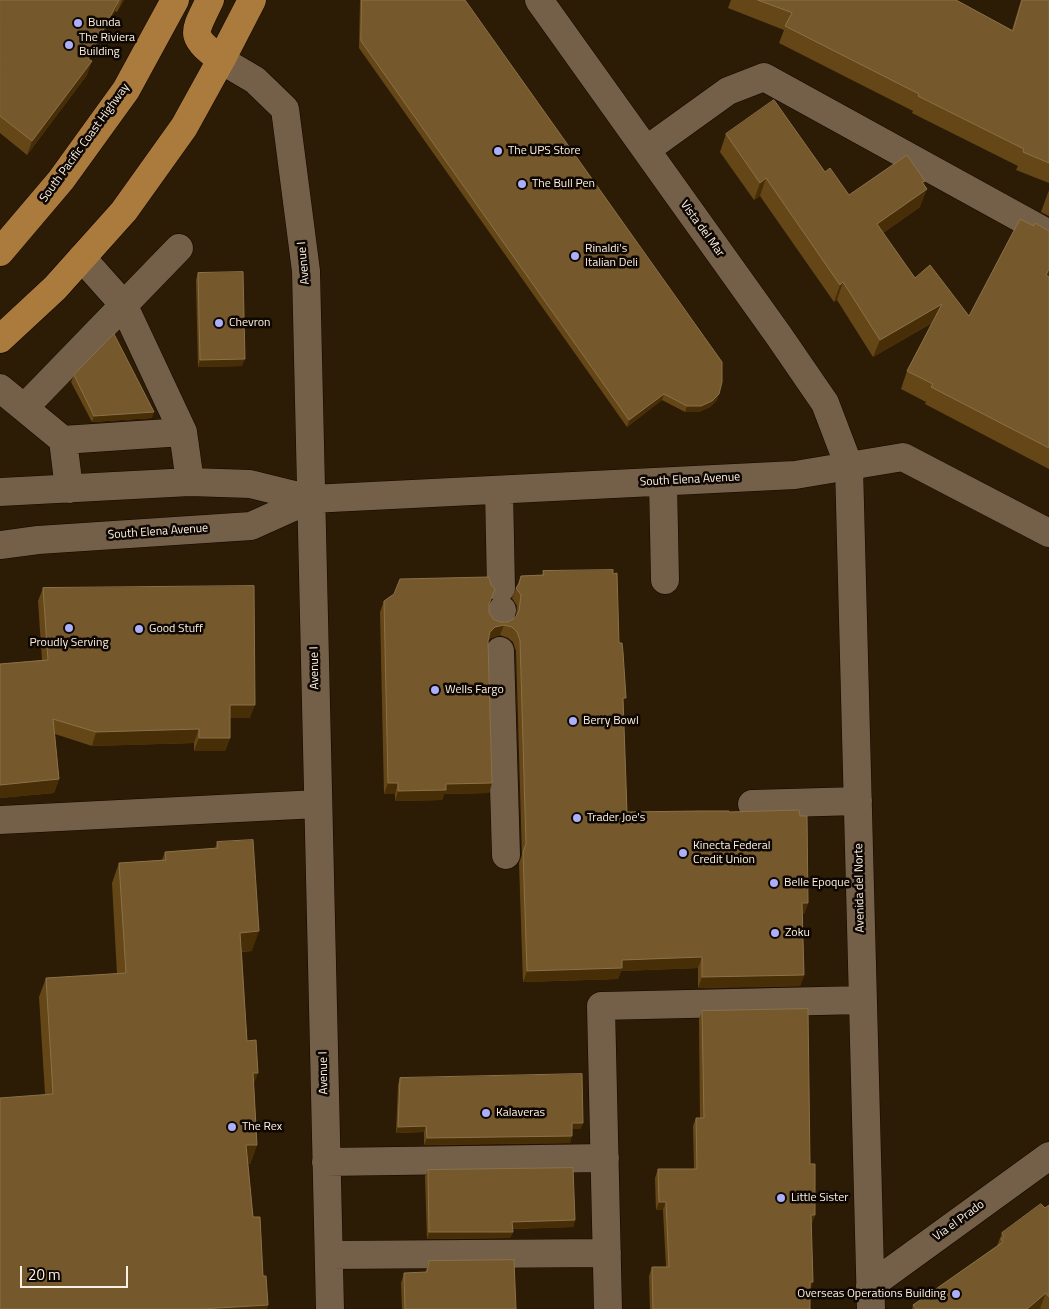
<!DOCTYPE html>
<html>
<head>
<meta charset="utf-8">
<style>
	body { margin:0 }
	#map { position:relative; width:1049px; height:1309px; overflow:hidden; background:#2c1c05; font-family:"Titillium Web",sans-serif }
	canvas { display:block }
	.scale { position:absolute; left:20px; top:1266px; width:108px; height:22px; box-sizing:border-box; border:2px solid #fbf0e2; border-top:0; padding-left:6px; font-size:15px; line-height:18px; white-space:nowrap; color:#fbf0e2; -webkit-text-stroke:4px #0f0802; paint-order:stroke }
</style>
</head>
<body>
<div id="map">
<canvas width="1049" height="1309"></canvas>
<div class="scale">20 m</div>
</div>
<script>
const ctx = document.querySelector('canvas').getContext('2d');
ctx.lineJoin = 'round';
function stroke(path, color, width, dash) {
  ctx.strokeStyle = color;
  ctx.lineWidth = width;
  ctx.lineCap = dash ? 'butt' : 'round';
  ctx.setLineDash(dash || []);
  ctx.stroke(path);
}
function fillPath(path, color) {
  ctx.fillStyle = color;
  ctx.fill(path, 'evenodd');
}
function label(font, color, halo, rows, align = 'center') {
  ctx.font = font + ' "Titillium Web",sans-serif';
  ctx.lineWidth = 5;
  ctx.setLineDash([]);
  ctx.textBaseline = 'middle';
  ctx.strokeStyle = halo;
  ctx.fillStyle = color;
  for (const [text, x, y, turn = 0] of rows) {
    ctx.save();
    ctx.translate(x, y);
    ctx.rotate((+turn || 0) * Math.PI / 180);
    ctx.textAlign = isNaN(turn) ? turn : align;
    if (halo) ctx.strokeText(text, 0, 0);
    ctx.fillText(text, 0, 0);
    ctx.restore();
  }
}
const minor = new Path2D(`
	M539,0L779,336L825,403L849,466L871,1309
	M221,60L255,80L285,109L306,271L330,1309
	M646,150L728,91L764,77L1049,234
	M82,258L123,304L183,432L190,482
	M0,388L63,440L69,489
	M24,408L179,248
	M63,440L183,432
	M663,482L665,580
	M499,490L501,588
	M0,492L190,482L250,484L311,499L795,475L903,457L1049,533
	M0,545L38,540L251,526L311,499
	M500,618L502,610
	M500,651L506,855
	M752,804L858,801
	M0,820L318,804
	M326,1162L605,1158
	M329,1255L607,1253
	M870,1286L1049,1156
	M608,1309L601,1006L863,1000`);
const highway = new Path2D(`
	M210,0C193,35 189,35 221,60
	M0,252L61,180L126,90L175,0
	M0,339L55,288L124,211L184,127L221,60L252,0`);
const wall = new Path2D(`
	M0,0H124L117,12L115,11L89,60L87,75L27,155L0,133Z
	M360,0H465L717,400L710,407L699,412H685L662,400L627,427L359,48Z
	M731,0H956L1012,30L1021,0H1049V183L1016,170L1018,166L912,113L913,111L779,43L784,30L728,8Z
	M726,134L825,172L849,195L925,181L924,184L920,207L883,233L915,278L969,316L1034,226L1049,231V274L1048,276L1049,277V469L925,404L926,402L901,389L907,371L932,323L873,357L837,300L834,302L760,196L754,200L720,152Z
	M1049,190V216L1041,212Z
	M198,273L242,366L198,367L196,280Z
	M74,375L152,418L92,422L71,382Z
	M543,571L619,643L623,705L627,812H729L808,903L804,914H802L804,975L800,986L698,988V968L621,971L618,979L523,982L519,863L522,855L516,651L513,642L508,638L500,635L491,638L488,641L492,783L489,793L444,794L442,800L395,801V794H384L380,612L384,601L489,604V612L493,619L500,622H508L515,618L516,617L517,606L512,598L521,576L542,575Z
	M43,588L250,718H230V738L225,751H194V743L92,746L55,734L59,779L54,793L0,798V664L42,660L38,601Z
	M217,842L252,951L242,952L247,1041L254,1084L257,1145L250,1164H248L253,1217L263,1276L45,1094L39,997L46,978L117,974L112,883L119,863L162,860L165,852L215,849Z
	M702,1011L810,1164L815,1215L812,1223H811L813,1282L810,1290V1309H650L649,1276L652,1267H666L663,1210H656L655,1178L658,1169H694L693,1126L696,1118H700L699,1019Z
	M400,1078L583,1123L580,1129H572L570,1143L424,1145V1132L396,1133L398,1085Z
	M428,1170L575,1220L573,1227L512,1229L513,1232L510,1238L427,1239L425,1176Z
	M1049,1205V1309H1041L1040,1308L1039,1309H912L913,1305L997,1246L1002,1233Z
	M429,1261L516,1309H402L401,1283L404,1273H425Z`);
const shadedWall = new Path2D(`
	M119,0L115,11L83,72L88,59Z
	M122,0H124L117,12Z
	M92,61L87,75L27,155L32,141Z
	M766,178L760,196L754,200L760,183Z
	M925,181L920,194L927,189L920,207L871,241L877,224L922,182Z
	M1049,269V274L1039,292L1046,275Z
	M843,282L837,300L834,302L840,285Z
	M942,304L935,321L873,357L880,340Z
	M245,359L242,366L198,367L200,360Z
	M664,394L662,400L627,427L629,420Z
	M719,394L717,400L710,407L699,412H685L687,406Z
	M154,412L152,418L92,422L94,416Z
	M504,625L500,635L491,638L487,643L490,632L495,627Z
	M230,705H255L250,718H226Z
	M199,729L194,743L92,746L96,732Z
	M199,738H230L225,751H194Z
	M59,779L54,793L0,798V785Z
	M388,783H398L395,794H384Z
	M492,783L489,793L444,794L442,800L395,801L398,791L446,784Z
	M802,903H808L804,914H798Z
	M259,931L252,951L233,952L240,933Z
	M702,957L698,968L621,971L618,979L523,982L527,971L622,960Z
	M804,975L800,986L698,988L702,977Z
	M253,1073H258L251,1092Z
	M572,1123H583L580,1129H570Z
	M426,1126L424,1132L396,1133L398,1127Z
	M572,1136L570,1143L424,1145L427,1138Z
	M246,1145H257L250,1164L239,1165Z
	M659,1202H666L663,1210H656Z
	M811,1215H815L812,1223H808Z
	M575,1220L573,1227L510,1229L512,1222Z
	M429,1232H513L510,1238L427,1239Z
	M810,1282H813L810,1291Z
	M1046,1293L1040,1308L1039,1309H1027Z
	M268,1305L267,1309H202Z`);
const building = new Path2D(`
	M0,0H119L88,59L92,61L32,141L0,116Z
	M362,0H465L722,362V382L719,394L712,401L701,406H687L664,394L629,420L361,41Z
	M758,0H956L1013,31L1022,0H1049V163L1023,152L1024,149L918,96L919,94L785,26L792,13Z
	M774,100L825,172L830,168L849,195L907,155L925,181L922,182L927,189L877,224L915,278L930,265L969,316L1020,219L1034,226L1035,223L1049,231V269L1046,275L1049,277V448L931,387L933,384L907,371L942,304L880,340L843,282L840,285L766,178L760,183L726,134Z
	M243,272L245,359L200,360L198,273Z
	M114,334L154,412L94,416L74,375Z
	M613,570V574L617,573L619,643H622L623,652L626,698H623L627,812L699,811H729V812L799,810L800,816H807L808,903H802L804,975L702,977V957L622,960V968L527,971L523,852L526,844L520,640L517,632L512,627L504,625L495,627L490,632L488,641L492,783L446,784V790L398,791V783H388L384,601L394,594L400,579L489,577L491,585L495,589L489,604V612L493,619L500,622H508L515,618L519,611L521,595L516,588L519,584L521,576L544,575L543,571Z
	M254,586L255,705H230V738H199V729L96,732L53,719L59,779L0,785V664L48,660L43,588Z
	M253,840L259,931L240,933L247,1041L256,1040L258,1073H253L257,1145H246L253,1217H260L263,1276H266L268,1305L202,1309H0V1098L53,1094L46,978L126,973L119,863L166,860L165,852L218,848L217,842Z
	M808,1009L810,1164H815V1215H811L813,1282H810V1309H653L652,1267H669L666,1202H659L658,1169H697L696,1118H704L702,1011Z
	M582,1074L583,1123H572V1136L427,1138L426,1126L398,1127L400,1078Z
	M573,1168L575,1220L512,1222L513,1232H429L428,1170Z
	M1041,1204L1045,1208L1049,1205V1297L1046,1293L1027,1309H916L913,1305L1003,1242L1001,1239L1004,1237L1002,1233Z
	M514,1260L516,1309H405L404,1273L427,1272L429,1261Z`);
const markers = [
	[78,23,5,"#acaffb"],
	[69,45,5,"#acaffb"],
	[498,151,5,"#acaffb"],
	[522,184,5,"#acaffb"],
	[575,256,5,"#acaffb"],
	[219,323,5,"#acaffb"],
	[69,628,5,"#acaffb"],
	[139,629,5,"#acaffb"],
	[435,690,5,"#acaffb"],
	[573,721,5,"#acaffb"],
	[577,818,5,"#acaffb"],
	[683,853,5,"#acaffb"],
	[774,883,5,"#acaffb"],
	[775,933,5,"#acaffb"],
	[486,1113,5,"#acaffb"],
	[232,1127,5,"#acaffb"],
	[781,1198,5,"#acaffb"],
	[956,1294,5,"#acaffb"]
];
const poiNames = [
	["Bunda",88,23],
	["The Riviera",79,38],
	["Building",79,52],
	["The UPS Store",508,151],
	["The Bull Pen",532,184],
	["Rinaldi's",585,249],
	["Italian Deli",585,263],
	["Chevron",229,323],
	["Good Stuff",149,629],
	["Proudly Serving",69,643,"center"],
	["Wells Fargo",445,690],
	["Berry Bowl",583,721],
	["Trader Joe's",587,818],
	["Kinecta Federal",693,846],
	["Credit Union",693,860],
	["Belle Epoque",784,883],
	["Zoku",785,933],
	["Kalaveras",496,1113],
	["The Rex",242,1127],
	["Little Sister",791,1198],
	["Overseas Operations Building",946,1294,"right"]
];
const streetNames = [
	["South Pacific Coast Highway",85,143,-54],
	["Vista del Mar",702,229,54],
	["Avenue I",304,263,-95],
	["South Elena Avenue",690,480,-3],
	["South Elena Avenue",158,532,-4],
	["Avenue I",315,668,-91],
	["Avenida del Norte",860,888,-91],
	["Avenue I",324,1073,-91],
	["Via el Prado",959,1221,-36]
];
stroke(minor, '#140600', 29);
stroke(highway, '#140600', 29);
stroke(minor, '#746048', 28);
stroke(highway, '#aa7b3c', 28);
fillPath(wall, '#654717');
fillPath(shadedWall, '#482e07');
fillPath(building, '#75592d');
stroke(building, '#8a7149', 1);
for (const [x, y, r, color] of markers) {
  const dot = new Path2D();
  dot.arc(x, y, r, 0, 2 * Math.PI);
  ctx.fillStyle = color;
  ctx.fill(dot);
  stroke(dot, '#0f0802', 2);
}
label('12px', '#fbf0e2', '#0f0802', poiNames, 'left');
label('12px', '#fbf0e2', '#0f0802', streetNames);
</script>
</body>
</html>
